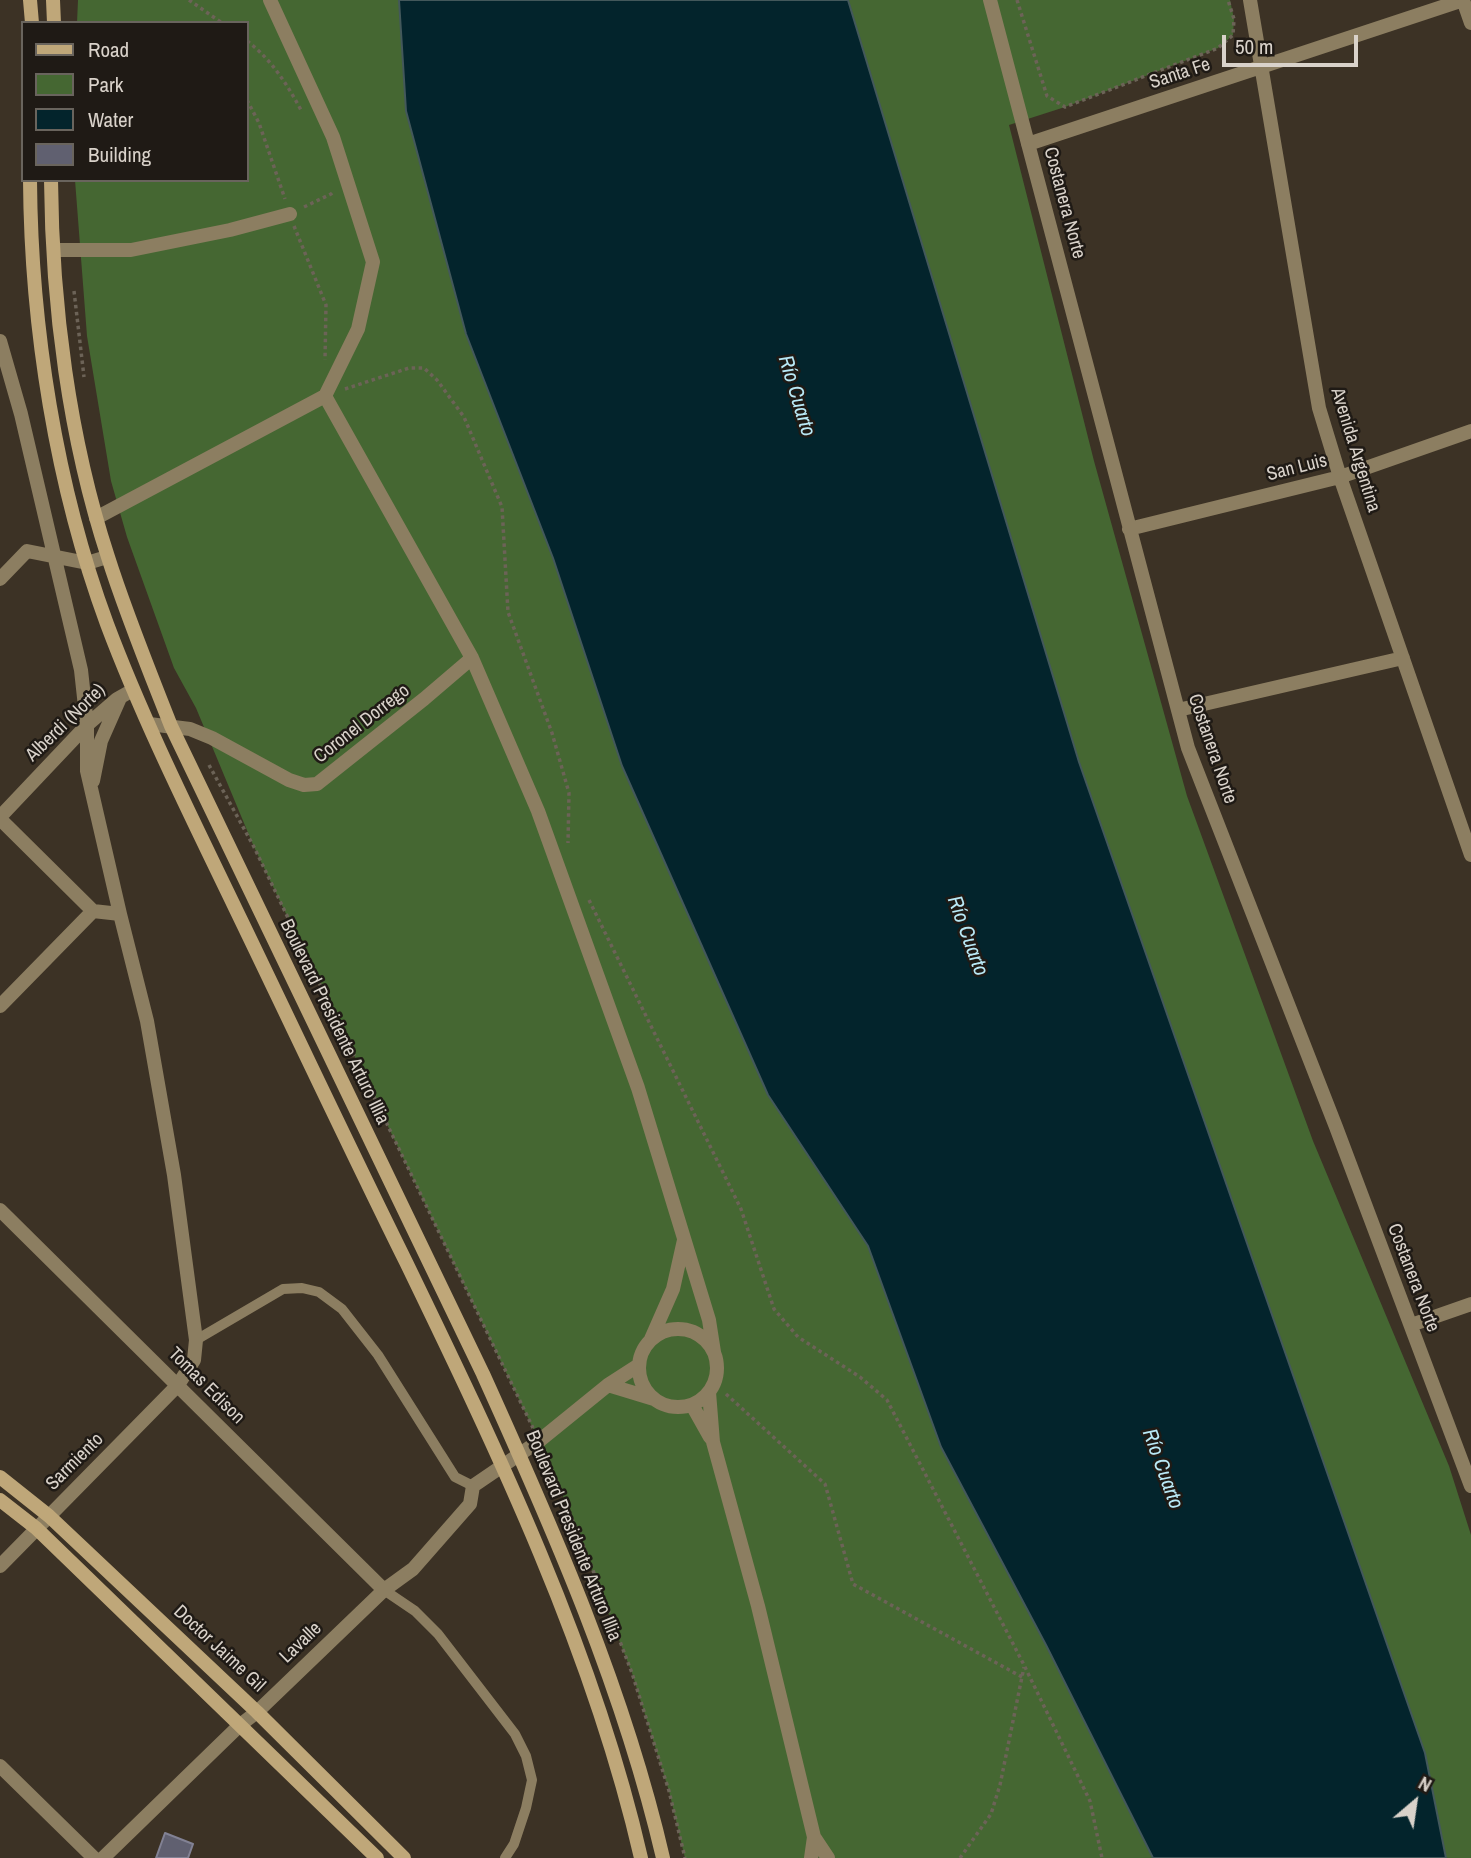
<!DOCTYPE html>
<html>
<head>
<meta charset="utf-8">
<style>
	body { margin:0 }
	#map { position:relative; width:1471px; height:1858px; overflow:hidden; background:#3c3225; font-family:"Archivo Narrow",sans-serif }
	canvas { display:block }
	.legend { position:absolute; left:21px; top:21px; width:228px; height:161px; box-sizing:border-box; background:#1f1a15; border:2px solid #69645d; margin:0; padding:9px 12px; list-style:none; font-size:21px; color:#d9d2ca }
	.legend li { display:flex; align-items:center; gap:14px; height:35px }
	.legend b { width:35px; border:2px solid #69645d }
	.north { position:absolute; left:1380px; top:1767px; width:70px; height:70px; -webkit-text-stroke:5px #1f1a15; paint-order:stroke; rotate:29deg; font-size:19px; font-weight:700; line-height:28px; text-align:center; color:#d9d2ca }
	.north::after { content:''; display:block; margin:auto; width:24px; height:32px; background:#d9d2ca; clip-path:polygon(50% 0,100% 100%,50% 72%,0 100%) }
	.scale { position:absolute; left:1222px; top:35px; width:136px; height:32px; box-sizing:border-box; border:4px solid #d9d2ca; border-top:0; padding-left:9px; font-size:21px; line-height:24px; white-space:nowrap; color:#d9d2ca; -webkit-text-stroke:5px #1f1a15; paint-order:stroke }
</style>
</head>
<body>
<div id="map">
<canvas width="1471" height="1858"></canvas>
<ul class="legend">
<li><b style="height:9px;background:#bfa779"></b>Road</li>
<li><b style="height:19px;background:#456732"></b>Park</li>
<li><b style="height:19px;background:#03242c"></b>Water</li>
<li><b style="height:19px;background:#606070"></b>Building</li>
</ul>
<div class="north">N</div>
<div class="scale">50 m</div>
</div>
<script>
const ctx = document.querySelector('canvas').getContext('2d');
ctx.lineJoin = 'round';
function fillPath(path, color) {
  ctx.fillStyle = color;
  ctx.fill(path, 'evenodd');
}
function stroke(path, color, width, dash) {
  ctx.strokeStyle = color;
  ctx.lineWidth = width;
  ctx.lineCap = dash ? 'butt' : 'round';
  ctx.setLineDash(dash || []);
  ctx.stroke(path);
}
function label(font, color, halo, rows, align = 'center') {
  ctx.font = font + ' "Archivo Narrow",sans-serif';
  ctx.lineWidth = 5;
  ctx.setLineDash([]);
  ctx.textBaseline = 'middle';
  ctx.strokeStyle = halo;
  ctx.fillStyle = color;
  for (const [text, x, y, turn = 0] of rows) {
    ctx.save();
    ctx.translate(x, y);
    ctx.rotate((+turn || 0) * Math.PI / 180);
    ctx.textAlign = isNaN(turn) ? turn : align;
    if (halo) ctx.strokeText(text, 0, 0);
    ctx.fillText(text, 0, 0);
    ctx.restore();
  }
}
const green = new Path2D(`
	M78,0H399L406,111L622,766L768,1095L868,1246L941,1447L1046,1645L1153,1858H685L669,1791L632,1673L551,1466L254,847L196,708L174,668L127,537L111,481L87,336L75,180H247V23H77Z
	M848,0H1230L1234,19L1233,35L1218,48L1065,107L1009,125L1094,461L1187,796L1313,1141L1449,1466L1471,1535V1858H1446L1425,1753L1079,762Z`);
const water = new Path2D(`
	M399,0H848L1079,762L1425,1753L1446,1858H1153L1046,1645L941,1447L868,1246L768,1095L622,766L553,558L466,334L406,111Z`);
const building = new Path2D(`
	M165,1833L193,1844L188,1858H156Z`);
const path = new Path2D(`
	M189,0L222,23
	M1017,0L1047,96L1065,107L1218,48L1233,35L1234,19L1228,0
	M247,41C271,59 287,84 301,110
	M247,100L259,123L285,199
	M304,207L331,194L334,191
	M294,226L326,305L325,360
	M74,291L84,377
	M345,389L409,368H424L437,380L464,417L502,507L508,612L552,733L569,793L568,843
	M209,765L254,847L533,1428
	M589,900L741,1209L774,1309L798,1337L860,1377L887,1400L1024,1665L1090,1801L1102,1858
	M726,1394L825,1484L853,1584L1022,1677
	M545,1454L589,1560L632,1673L669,1791L685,1858
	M960,1858L991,1814L1000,1785L1024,1667`);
const service = new Path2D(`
	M196,1340L283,1289L302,1288L319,1292L342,1309L378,1355L455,1477L473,1486
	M384,1590L415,1611L438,1634L515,1734L526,1756L532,1780L526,1808L514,1844L505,1858`);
const minor = new Path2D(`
	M990,0L1188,748L1336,1127L1471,1486
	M1250,0L1319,408L1340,477L1471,855
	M1028,144L1463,0L1471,23
	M54,250H131L230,230L290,214
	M0,341L21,414L81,670L87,725V771L120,914L147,1021L174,1175L196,1340L194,1360L178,1385L0,1566
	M325,396L472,658L538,811L638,1088L709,1320L714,1352
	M96,518L325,396L358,329L373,262L333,137L270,0
	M1129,529L1340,477L1471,431
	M0,579L27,551L87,563L107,557
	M1178,710L1403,658
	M149,724L190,729L212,738L289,780L304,785L317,784L424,699L472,658
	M93,781L101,741L120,698
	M0,817L87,725L117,699L133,690
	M0,819L93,911
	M0,1006L93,911L120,914
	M0,1210L384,1590
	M1411,1325L1471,1304
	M639 1368a39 39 0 1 1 78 0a39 39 0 1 1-78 0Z
	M651,1339L673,1289L684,1240
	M608,1385L654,1399
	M709,1392L713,1442L758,1606L814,1837L828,1858
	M692,1405L710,1437
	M0,1766L94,1858
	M103,1858L240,1725L257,1712L384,1590L413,1569L470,1504L473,1486L539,1441L608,1385L639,1365
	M811,1858L814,1837`);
const secondary = new Path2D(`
	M30,0L32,23
	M53,0L54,23
	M30,180C31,327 56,486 107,624C145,725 194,822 241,920C296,1034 350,1149 406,1262C498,1452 594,1652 641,1858
	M51,180C52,305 69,438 108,557C126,614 149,670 171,726L483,1374C554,1531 624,1690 663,1858
	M0,1477L49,1516L257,1712L404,1858
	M0,1500L36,1528L377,1858`);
const streetNames = [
	["Santa Fe",1180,74,-18],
	["Costanera Norte",1064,203,75],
	["Avenida Argentina",1355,450,73],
	["San Luis",1297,468,-14],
	["Alberdi (Norte)",66,723,-44],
	["Coronel Dorrego",362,724,-38],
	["Costanera Norte",1212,749,71],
	["Boulevard Presidente Arturo Illia",334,1022,64],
	["Costanera Norte",1413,1278,69],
	["Tomas Edison",206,1386,45],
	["Sarmiento",75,1462,-45],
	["Boulevard Presidente Arturo Illia",573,1536,68],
	["Lavalle",301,1643,-44],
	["Doctor Jaime Gil",219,1649,43]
];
const waterNames = [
	["Río Cuarto",796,396,73],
	["Río Cuarto",967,936,70],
	["Río Cuarto",1162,1469,70]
];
fillPath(green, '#456732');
fillPath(water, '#03242c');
stroke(water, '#43585b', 2);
fillPath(building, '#606070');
stroke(building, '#828294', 2);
stroke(path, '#6c6357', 3.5, [3.5, 3.5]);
stroke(service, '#8c7e61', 10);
stroke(minor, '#8c7e61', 14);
stroke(secondary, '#bfa779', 14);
label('19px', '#d9d2ca', '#1f1a15', streetNames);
label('italic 21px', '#b9e9f6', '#1f1a15', waterNames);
</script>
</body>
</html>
